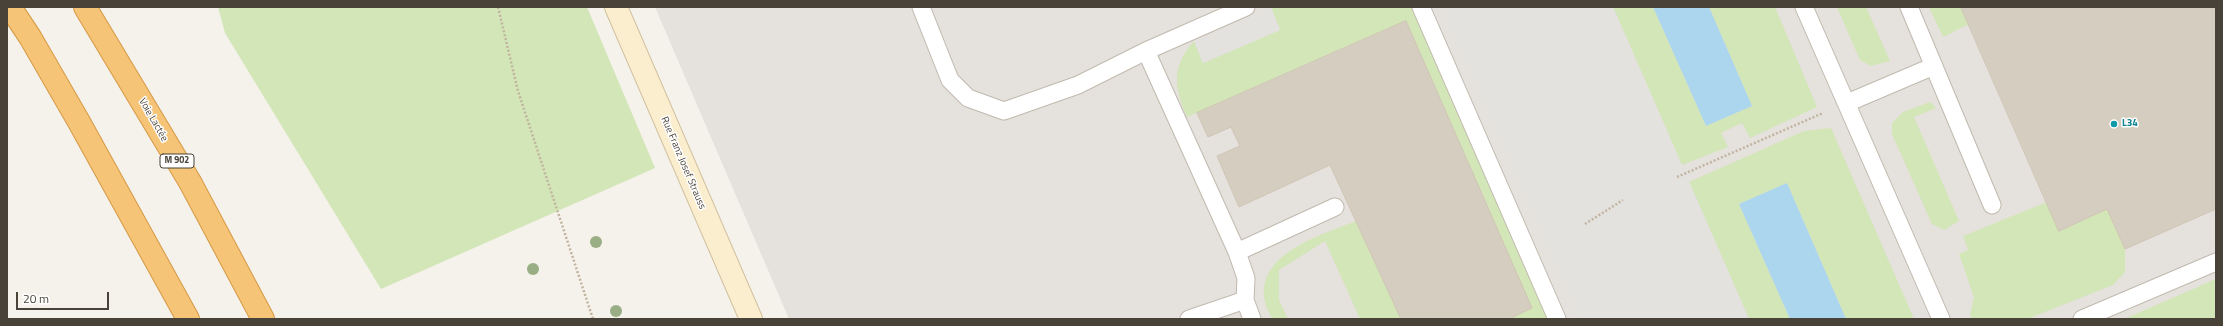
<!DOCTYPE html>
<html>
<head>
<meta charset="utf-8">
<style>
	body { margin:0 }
	#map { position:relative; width:2223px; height:326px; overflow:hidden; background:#f5f1eb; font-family:"Titillium Web",sans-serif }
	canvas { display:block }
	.frame { position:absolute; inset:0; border:8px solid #494239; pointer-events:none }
	.scale { position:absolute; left:16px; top:292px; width:93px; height:18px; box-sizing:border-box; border:2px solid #494239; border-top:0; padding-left:5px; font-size:12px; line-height:14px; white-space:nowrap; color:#494239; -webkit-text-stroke:3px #fff; paint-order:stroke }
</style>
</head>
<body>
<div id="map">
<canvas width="2223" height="326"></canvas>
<div class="frame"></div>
<div class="scale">20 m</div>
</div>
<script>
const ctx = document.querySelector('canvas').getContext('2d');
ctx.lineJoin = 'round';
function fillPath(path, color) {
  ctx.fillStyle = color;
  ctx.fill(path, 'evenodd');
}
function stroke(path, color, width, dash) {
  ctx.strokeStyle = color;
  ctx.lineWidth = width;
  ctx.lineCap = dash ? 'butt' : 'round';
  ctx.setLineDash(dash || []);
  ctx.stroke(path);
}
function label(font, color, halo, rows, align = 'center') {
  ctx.font = font + ' "Titillium Web",sans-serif';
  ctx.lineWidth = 3;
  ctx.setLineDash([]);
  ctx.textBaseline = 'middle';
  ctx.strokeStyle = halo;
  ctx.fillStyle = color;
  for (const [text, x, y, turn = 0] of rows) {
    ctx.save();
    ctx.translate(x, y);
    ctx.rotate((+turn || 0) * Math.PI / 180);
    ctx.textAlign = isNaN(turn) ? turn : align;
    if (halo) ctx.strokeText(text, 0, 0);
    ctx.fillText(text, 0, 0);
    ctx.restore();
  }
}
const industrial = new Path2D(`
	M655,7H2216V319H789Z`);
const green = new Path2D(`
	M218,7H587L655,168L381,289L225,33Z
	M1271,7H1414L1550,319H1509L1532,308L1406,21L1187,117C1174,87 1171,67 1194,41L1203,63L1280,30Z
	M1613,7H1653L1706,126L1752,106L1709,7H1775L1817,107L1750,138L1742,123L1721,133L1728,147L1682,165Z
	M1837,7H1866L1890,61L1871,66L1860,60Z
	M1929,7H1961L1969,24L1943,37Z
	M1930,102L1936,108L1914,117L1959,221L1944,230L1932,224L1892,134V123L1903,112Z
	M1831,128L1914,319H1846L1787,183L1739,204L1790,319H1749L1689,182L1804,131Z
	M2047,202L2107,209L2125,249V272L2113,285L2027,319H1972L1970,315L1974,297L1959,254L1968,250L1963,236Z
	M1356,221L1401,319H1360L1325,241L1279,270V300L1288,319H1272C1270,313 1266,308 1265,302C1255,253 1322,235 1356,221Z
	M2216,279V319H2124Z`);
const parking = new Path2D(`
	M1271,7L1280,30L1203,63L1194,41Z
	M1440,7H1613L1749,319H1579Z`);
const water = new Path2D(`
	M1653,7H1709L1752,106L1706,126Z
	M1787,183L1846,319H1790L1739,204Z`);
const building = new Path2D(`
	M1961,7H2216V209L2125,249L2107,209L2059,231Z
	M1406,21L1532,308L1509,319H1401L1330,165L1239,207L1217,156L1240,146L1231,127L1208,137L1197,113Z`);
const path = new Path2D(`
	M498,7L518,91L593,319
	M1677,177L1823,113
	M1585,224L1623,200`);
const lane = new Path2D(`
	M921,7L950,80L968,98L1004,111L1078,85L1146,51L1246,7
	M1421,7L1557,319
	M1804,7L1941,319
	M1909,7L1992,205
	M1146,51L1237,252L1246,278L1245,300L1252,319
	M1847,103L1934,66
	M1237,252L1335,207
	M1189,319L1245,300
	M2082,319L2216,262`);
const secondary = new Path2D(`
	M616,7L751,319`);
const highway = new Path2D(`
	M10,7L30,37L79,122L188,319
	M85,7L190,182L263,319`);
const trees = [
	[596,242],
	[533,269],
	[616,311]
];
const markers = [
	[2114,124,4,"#0f9aa8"]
];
const shields = [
	[177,161,34]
];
const shieldNames = [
	["M 902",177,161]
];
const streetNames = [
	["Voie Lactée",153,120,60],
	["Rue Franz Josef Strauss",683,163,67]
];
const cultureNames = [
	["L34",2122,124]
];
fillPath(industrial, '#e5e1dc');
fillPath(green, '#d3e6b7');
fillPath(parking, '#e4e2df');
fillPath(water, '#acd6ed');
fillPath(building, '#d6cdc1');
stroke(building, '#d0c4b5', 1);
stroke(lane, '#c0b9ae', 19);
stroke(secondary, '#d1c19e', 24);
stroke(highway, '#d59945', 24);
stroke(path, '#c1b4a0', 2.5, [2, 2]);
stroke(lane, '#fff', 17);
stroke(secondary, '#fbeecf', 22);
stroke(highway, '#f5c476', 22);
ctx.fillStyle = '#99ae84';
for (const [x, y] of trees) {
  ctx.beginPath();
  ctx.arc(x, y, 6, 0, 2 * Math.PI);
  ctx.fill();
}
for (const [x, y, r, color] of markers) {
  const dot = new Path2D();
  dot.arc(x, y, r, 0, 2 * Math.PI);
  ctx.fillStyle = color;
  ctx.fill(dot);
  stroke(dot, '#fff', 1.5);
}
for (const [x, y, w] of shields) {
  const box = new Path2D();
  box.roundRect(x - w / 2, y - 7, w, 14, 3);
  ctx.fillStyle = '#fff';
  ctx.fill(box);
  stroke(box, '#494239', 1);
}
label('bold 9px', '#494239', null, shieldNames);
label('10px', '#494239', '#fff', streetNames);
label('bold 10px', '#0d838f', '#fff', cultureNames, 'left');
</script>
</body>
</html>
